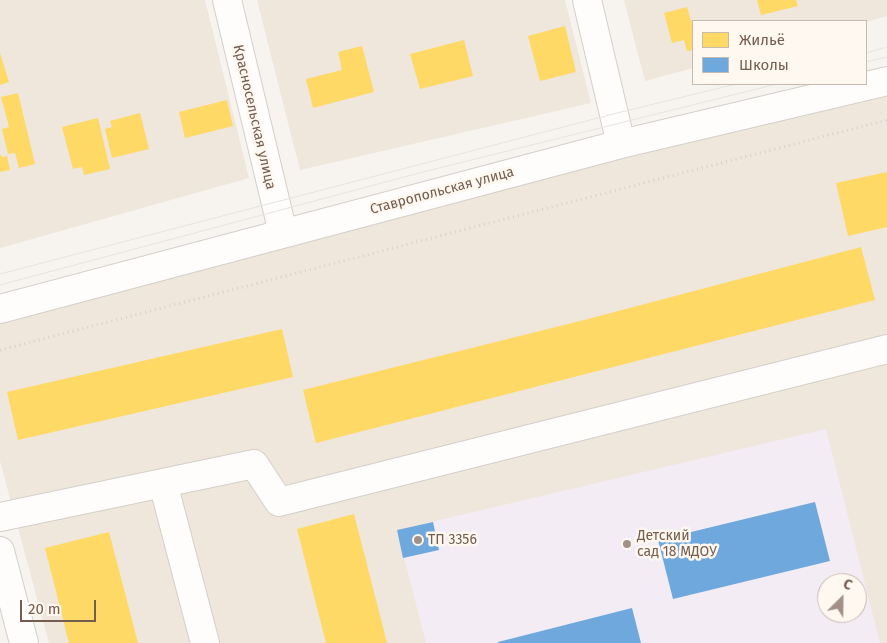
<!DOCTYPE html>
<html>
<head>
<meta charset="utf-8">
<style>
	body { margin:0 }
	#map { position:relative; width:887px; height:643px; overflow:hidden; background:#f7f3ee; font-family:"Fira Sans",sans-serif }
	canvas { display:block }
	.legend { position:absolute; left:692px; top:20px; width:175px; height:65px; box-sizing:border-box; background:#fef8f0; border:1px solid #c7bab0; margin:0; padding:6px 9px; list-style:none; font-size:15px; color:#745c4f }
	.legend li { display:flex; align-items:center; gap:10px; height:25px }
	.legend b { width:25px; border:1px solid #c7bab0 }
	.north { position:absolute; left:817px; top:573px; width:50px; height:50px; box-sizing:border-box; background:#fef8f0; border:1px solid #c7bab0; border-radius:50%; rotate:23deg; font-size:14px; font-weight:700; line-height:20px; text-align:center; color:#745c4f }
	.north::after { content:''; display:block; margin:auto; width:18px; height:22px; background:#a29187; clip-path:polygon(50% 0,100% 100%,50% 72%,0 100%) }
	.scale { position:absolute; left:20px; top:600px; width:76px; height:22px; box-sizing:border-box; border:2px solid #745c4f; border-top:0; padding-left:6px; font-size:15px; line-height:18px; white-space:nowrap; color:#745c4f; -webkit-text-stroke:4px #fef8f0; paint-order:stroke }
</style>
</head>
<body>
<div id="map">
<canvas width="887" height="643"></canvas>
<ul class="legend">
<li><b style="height:14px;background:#ffd966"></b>Жильё</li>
<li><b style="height:14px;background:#6fa8dc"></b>Школы</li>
</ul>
<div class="north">С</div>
<div class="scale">20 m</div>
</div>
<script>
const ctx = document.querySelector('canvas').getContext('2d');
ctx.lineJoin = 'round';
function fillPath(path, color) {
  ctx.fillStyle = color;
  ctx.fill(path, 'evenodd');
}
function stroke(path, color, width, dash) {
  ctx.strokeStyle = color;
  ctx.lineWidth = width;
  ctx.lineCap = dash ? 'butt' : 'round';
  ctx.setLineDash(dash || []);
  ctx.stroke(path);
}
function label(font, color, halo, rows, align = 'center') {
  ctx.font = font + ' "Fira Sans",sans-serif';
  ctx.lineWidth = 5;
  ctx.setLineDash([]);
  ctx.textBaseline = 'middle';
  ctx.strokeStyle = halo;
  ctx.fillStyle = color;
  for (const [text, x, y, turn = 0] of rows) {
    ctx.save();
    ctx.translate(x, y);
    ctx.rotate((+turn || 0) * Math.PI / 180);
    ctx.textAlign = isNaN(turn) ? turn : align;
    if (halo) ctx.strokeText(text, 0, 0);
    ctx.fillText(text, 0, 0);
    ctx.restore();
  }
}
const residential = new Path2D(`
	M0,0H205L249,178L0,248Z
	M257,0H565L591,103L300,170Z
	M624,0H887V16L866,22L693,21V68L645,81Z
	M887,89V643H49L0,461V315ZM827,583H857V613H827Z`);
const education = new Path2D(`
	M826,429L880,643H426L397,530ZM827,583H857V613H827Z`);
const homes = new Path2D(`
	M757,0H796L798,6L761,15Z
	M687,7L691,21H693V50L687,51L684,40L672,43L664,13Z
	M565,26L576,72L540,81L528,36Z
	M464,40L473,76L420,89L410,54Z
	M362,46L374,92L313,108L306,79L342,70L338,52Z
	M0,53L9,82L0,85Z
	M18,93L35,164L19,168L15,153L8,154L2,129L9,127L1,97Z
	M227,100L233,126L185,138L179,112Z
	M140,113L149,149L112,158L105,129L112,127L110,121Z
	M98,118L110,169L84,175L82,167L73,169L62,127Z
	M0,154L2,157L7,156L10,170L0,172Z
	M887,172V227L848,236L836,183Z
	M861,247L875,300L316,443L303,390L584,320Z
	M282,329L293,377L18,440L7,392Z
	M354,514L387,643H326L297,529Z
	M109,532L138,643H69L45,548Z`);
const schools = new Path2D(`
	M815,502L830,561L673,599L658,540Z
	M433,522L439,550L403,558L397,530Z
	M632,608L641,643H498V642Z`);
const path = new Path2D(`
	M0,350L887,120`);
const minor = new Path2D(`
	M227,0L283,233
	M587,0L621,144
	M0,309L621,144L887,81
	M163,483L205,643
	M0,517L254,464L279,502L887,349
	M0,551L24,643`);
const tram = new Path2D(`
	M866,53L887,47
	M866,62L887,57
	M0,274L613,114L736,84
	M0,285L423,172L777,84`);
const markers = [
	[418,540,5,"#a29187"],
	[627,544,5,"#a29187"]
];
const streetNames = [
	["Красносельская улица",254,117,77],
	["Ставропольская улица",442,191,-15]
];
const poiNames = [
	["Детский",637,536],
	["сад 18 МДОУ",637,552],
	["ТП 3356",428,540]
];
fillPath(residential, '#efe6dc');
fillPath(education, '#f4ecf4');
fillPath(homes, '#ffd966');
fillPath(schools, '#6fa8dc');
stroke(minor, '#d4cfc9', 30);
stroke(path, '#d7d1cc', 3, [1, 4]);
stroke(minor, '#fefdfc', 28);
stroke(tram, '#e5e3e6', 1);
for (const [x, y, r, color] of markers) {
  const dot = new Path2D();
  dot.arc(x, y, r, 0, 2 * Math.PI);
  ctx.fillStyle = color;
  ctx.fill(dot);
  stroke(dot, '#fef8f0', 2);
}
label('14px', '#745c4f', '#fef8f0', streetNames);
label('14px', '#745c4f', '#fef8f0', poiNames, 'left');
</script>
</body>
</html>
